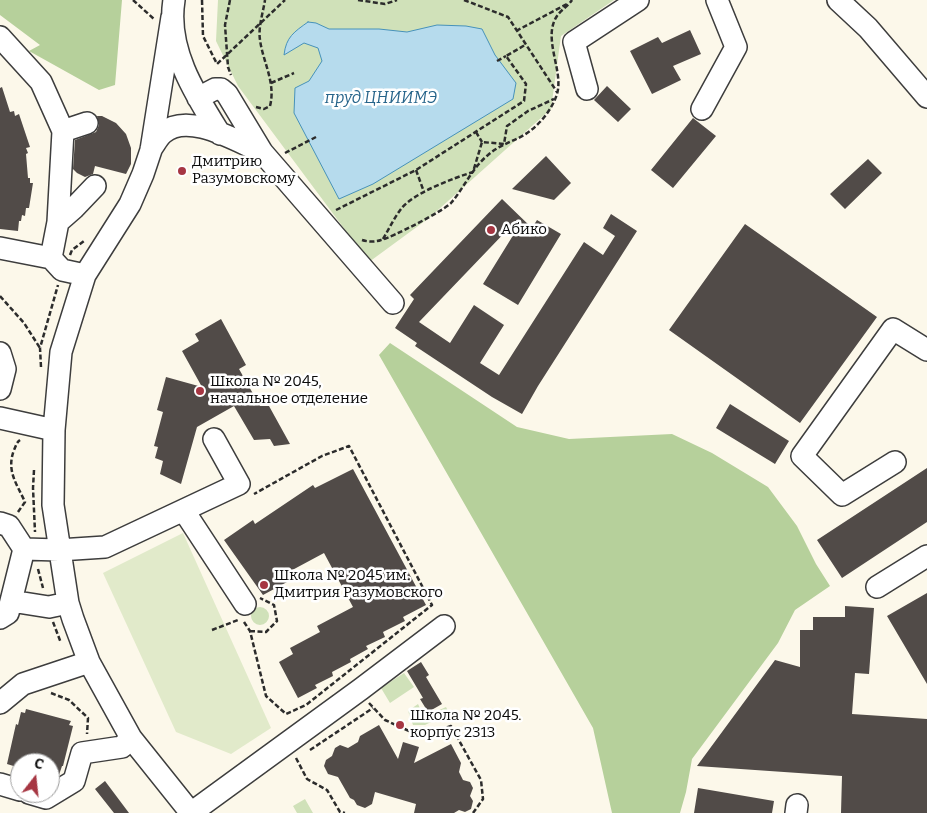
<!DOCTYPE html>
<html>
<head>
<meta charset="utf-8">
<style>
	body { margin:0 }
	#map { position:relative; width:927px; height:813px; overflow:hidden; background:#fcf8ea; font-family:Bitter,serif }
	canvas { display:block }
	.north { position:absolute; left:10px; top:753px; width:50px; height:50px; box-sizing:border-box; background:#fff; border:1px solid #9d9d9d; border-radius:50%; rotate:16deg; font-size:14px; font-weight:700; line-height:20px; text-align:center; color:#0a0a0a }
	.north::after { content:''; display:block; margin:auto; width:18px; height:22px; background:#a63642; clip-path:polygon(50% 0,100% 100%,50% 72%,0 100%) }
</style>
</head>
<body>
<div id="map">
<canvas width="927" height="813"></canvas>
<div class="north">С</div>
</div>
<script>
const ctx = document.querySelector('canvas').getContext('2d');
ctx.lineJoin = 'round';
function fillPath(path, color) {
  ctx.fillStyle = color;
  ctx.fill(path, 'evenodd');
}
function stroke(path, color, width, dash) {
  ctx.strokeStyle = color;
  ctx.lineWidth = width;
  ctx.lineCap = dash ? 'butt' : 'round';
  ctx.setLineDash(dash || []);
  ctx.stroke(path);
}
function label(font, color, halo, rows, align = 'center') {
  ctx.font = font + ' Bitter,serif';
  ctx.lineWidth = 5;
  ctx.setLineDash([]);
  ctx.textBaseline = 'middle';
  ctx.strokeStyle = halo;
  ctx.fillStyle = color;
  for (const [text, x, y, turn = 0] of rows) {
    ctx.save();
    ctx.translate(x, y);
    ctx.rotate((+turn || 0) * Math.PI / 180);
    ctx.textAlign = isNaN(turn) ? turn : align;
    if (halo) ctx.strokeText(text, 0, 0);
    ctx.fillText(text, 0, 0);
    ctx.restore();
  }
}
const green = new Path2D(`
	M218,0H614L561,36L551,109L429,218L369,262L238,86L216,41Z
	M251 616a9 9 0 1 1 18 0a9 9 0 1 1-18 0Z
	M404,673L414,687L390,703L381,688Z
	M418,704L424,717L446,707L449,713L425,725H413L408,711Z
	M305,799L313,813H297L293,806Z`);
const forest = new Path2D(`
	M0,0H122L115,85L99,90L29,51L40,45L0,15Z
	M390,343L517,427L569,439L672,434L712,453L768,487L797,526L816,564L830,586L795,610L778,643L692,759L686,792L680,813H612L593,728L379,355Z`);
const pitch = new Path2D(`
	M183,533L271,728L231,754L176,732L103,573Z`);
const water = new Path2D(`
	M308,22L316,23L329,29H379L407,32L437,25L466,26L482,29L495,55L516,83L513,99L373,184L339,199L294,113L295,88L309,81L322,61L318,48L304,43L284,55C286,37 294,32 308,22Z`);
const building = new Path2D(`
	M690,30L701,54L673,66L681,80L652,94L630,51L658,37L662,43Z
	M607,86L631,109L618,122L594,100Z
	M2,87L10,112L14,111L15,116L19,114L30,147L26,148L28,153L26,154L28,178H30V183H33L29,208H26L25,216L22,215L21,221H19L18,231L0,229V88Z
	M97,116H102L116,123L126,134L131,148V164L126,174L95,166L93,174L85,177L77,173L73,169L75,140L96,132L99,125Z
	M693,118L716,136L673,188L651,170Z
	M546,156L571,183L554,200L512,189Z
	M868,159L882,173L845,209L830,194Z
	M502,199L532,228L537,220L561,234L518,305L483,284L517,229L512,225L419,322L450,343L474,305L504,325L480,363L499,375L584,242L603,255L615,236L603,228L611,214L637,231L538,386L522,414L492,397L415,346L417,343L395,328L414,299L410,295Z
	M745,224L877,317L800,423L669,330Z
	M221,319L246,365L239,369L260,406H269L290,444L274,446L270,439L254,440L234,406L197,427L181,484L160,474L163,461L155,458L158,447L154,446L163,412L157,410L166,377L202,387L182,351L199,341L195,334Z
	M730,404L789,441L775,464L716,428Z
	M927,468V522L842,578L817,540Z
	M353,469L426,605L403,617L405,621L383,632L385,637L366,646L368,649L350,659L351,662L332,672L333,676L315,685L317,688L298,698L279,662L293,654L290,648L320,632L317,626L353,607L324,553L283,575L287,582L263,595L224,540L253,520L255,524L313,485L315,488Z
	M927,593V684L887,616Z
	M845,606L874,608L869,674L855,673L852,714L927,719V813H841L842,776L697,766L775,660L800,667V630H813V617H845Z
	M421,662L429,675L426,677L442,704L428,712L420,699L423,698L407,671Z
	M26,709L71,721L69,725L73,726L63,766H62L59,775L50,781V763H20V768L7,764L16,724L18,725L21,712L25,713Z
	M379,725L398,759L403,742L419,747L414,763L451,744L461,763L459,772L463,780L470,782L473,788L470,796L473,801L471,809L465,812L459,810L454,813H414L416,804L375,792L372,804L365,808L357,805L354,800L350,798L338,777L328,774L324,766L326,760L332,756L335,748L340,745L348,748L358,742L360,736Z
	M105,781L129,813H114L95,789Z
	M698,788L774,801L772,813H694Z`);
const path = new Path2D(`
	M133,0L154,19
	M202,0L203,36L217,64L285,0
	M230,0L225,25L228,67L231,75
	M358,0L385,4L397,0
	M464,0L508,17L557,92
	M516,31L569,3
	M497,61L506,56
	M271,83L294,73
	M256,107L264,109L270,106C276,83 263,62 260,40C258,27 263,13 265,0
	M476,132L482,142
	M285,153L316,137
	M416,170L424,192
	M336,210L416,170L524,101L526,84L506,56L525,45
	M383,239C389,229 394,218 401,209C413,193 454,178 473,172L482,142L504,144L507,126L528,111L554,99
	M362,240C368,242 376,242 381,240C391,238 445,210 451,203C464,188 472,168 488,155C499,145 512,142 524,135C538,127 552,110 557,94C564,71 542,38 557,16C561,10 568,6 572,0
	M70,255L72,250L84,241
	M0,296L24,323L40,348
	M41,367L40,348L58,285
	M34,470L33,488L35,532
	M18,512L25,502C17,484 6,471 14,450C16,446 16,443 20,440
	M38,569L43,588
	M53,622L61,643
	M244,622L250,631L266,696L286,714L306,705L432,605L349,446L322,456L254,494
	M212,630L238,620
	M250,631L266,632L277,621L274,605L260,598
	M51,693L69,700L88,718L87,734
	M369,703L385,720L420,736L451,726L481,780L483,799L473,813
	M310,750L373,708
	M296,758L307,779L327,790L340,812L345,813`);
const minor = new Path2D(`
	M174,0C166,49 195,94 220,134
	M838,0L868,28L927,97
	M172,17L151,150L143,174L130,204L85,275L61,352L54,430L53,505L68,603L73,619L89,662L131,738L191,813
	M0,37L41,82L63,131L58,222L51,258L0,248
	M587,89L574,42L638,0
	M198,98L215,89H221L227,94L262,152L393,303
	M702,109L736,47L717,0
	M63,131L87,123
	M151,149C155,144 158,137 163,133C188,111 236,141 262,152
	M58,222L74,208L95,186
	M51,258L62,270L85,275
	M0,353L5,369L0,389
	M0,418L54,430
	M895,462L842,495L802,456L893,329L927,350
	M184,511L245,604
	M0,523L9,526L24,549L8,613L0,618
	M24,549L59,550L105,547L239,484L214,439
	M877,587L927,556
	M11,601L49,607L68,603
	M0,703L23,684L89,662
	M0,784L20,790
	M29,793L46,798L74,781L82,753L122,747L131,738
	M191,813L361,689L444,626
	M796,813L797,805`);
const markers = [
	[182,171,5,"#a63642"],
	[491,230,5,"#a63642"],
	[200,391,5,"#a63642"],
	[264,585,5,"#a63642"],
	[400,725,5,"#a63642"]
];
const poiNames = [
	["Дмитрию",192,162],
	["Разумовскому",192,179],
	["Абико",501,230],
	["Школа № 2045,",210,382],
	["начальное отделение",210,399],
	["Школа № 2045 им.",274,576],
	["Дмитрия Разумовского",274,593],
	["Школа № 2045.",410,716],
	["корпус 2313",410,733]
];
const waterNames = [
	["пруд ЦНИИМЭ",381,99]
];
fillPath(green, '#d0e1b9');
fillPath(forest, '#b6d09b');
fillPath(pitch, '#e1eaca');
fillPath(water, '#b6dbed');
stroke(water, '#4792ba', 1);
fillPath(building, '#514b48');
stroke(minor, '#3d3d3d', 24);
stroke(path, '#2c2c2c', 2.5, [5, 2.5]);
stroke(minor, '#fff', 21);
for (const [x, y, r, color] of markers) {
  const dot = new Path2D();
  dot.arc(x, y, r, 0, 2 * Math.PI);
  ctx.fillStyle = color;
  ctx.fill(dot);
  stroke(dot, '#fff', 2);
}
label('15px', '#0a0a0a', '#fff', poiNames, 'left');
label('italic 16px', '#26648a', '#fff', waterNames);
</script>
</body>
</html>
